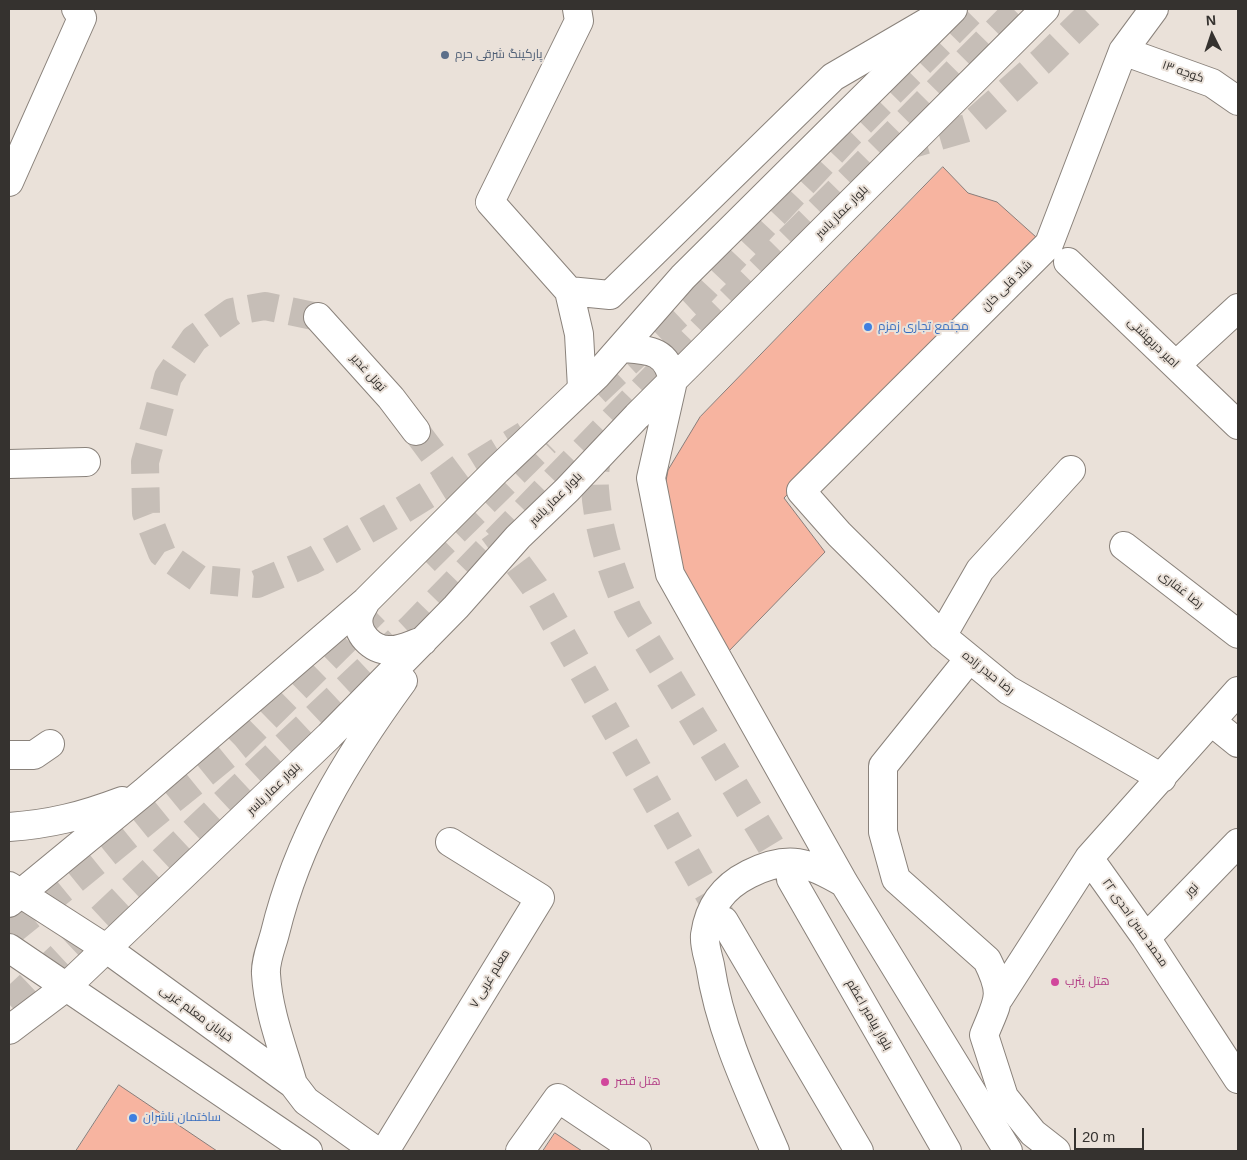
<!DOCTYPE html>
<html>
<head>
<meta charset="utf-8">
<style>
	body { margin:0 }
	#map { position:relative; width:1247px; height:1160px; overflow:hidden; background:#eae1d9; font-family:Helvetica,sans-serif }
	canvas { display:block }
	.frame { position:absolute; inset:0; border:10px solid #35322f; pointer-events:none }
	.north { position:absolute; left:1187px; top:10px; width:50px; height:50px; -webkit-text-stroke:4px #eae1d9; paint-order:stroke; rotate:356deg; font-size:14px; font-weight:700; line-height:20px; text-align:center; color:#35322f }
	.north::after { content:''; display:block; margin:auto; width:18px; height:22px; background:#35322f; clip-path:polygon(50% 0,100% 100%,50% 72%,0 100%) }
	.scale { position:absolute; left:1074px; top:1128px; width:70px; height:22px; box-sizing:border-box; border:2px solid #35322f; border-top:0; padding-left:6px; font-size:15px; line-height:18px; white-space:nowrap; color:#35322f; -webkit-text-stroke:4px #eae1d9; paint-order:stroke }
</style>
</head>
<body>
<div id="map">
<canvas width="1247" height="1160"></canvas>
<div class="frame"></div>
<div class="north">N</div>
<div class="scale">20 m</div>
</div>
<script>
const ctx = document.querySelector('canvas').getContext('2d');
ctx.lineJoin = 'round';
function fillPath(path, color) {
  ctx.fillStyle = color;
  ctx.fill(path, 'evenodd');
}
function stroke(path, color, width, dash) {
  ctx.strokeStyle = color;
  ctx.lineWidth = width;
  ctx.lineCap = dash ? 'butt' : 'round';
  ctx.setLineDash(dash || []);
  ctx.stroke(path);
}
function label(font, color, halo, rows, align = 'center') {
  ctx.font = font + ' Helvetica,Cairo,sans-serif';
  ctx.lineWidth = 4;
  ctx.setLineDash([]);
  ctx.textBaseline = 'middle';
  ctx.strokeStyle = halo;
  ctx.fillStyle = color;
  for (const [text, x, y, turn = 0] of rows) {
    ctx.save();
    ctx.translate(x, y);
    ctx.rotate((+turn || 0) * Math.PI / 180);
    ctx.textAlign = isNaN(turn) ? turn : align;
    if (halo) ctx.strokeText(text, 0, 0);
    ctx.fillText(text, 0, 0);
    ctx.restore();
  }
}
const building = new Path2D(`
	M943,167L968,193L997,202L1036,237L784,498L825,552L728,652L673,568L660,513L668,470L700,417Z
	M119,1085L217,1151H76Z
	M555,1133L582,1151H543Z`);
const majorTunnel = new Path2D(`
	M899,148L967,128L1042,61L1095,9
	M318,317L265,306L232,312L194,339L168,377L145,462L146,513L162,553L199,579L257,584L312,561L401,511L525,435
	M596,392L695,299L848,136L974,9
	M416,431L463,494
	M599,443C597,458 594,474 595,489C598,532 612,573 629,612L791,879
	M493,531L534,586L724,921
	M425,561L546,442
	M9,933L237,747L375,611
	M9,1004L411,628L714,316L1018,9`);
const minor = new Path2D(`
	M577,9L579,21L490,202L569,291L579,334L582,388
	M1154,9L1123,51L1049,244L801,491L839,534L942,636L1008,690L1162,778
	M1123,51L1212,83L1238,101
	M9,182L82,18L76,9
	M1068,262L1238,425
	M569,291L610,295L833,77L941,14
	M1176,365L1238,308
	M9,464L86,462
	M1124,546L1238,634
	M942,636L980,570L1071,470
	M969,659L883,766V832L896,879L987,960C1005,996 998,1000 984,1035L1004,1097L1033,1133L1056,1151
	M1238,691L1089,858L1146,938L1238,1079
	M1212,722L1238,743
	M9,755H34L50,744
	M1146,938L1238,843
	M999,998L1089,858
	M385,1151L540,898L450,842
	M520,1151L558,1098L637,1151`);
const major = new Path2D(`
	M318,317L391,398L416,431
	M621,348C648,350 667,349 673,381L651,478L670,574L844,883L1008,1151
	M366,601C364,606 360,611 359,616C355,633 372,650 389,650C400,651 412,644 423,641
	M9,827C51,824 82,816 122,801
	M791,879L947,1151
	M9,886L107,949L293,1084L306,1101L376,1151
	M9,903L144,792L366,601L497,470L597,375L683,277L953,9
	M724,921L859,1151
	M9,948L308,1151
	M9,1030L66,987L329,736L456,607L518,537L567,490L637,416L1045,9
	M293,1084C283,1049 268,1011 266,974C265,961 272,945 275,933C298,838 346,759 403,681
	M775,1151C749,1091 720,1031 710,965C708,956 704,945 705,935C709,906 723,887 749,874C789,854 808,862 844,883`);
const markers = [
	[445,55,5,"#5c6f8a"],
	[868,327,5,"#3f7fe0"],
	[1055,982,5,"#d1479c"],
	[605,1082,5,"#d1479c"],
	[133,1118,5,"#3f7fe0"]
];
const serviceNames = [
	["پارکینگ شرقی حرم",455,55]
];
const streetNames = [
	["کوچه ۱۳",1183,72,19],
	["بلوار عمار یاسر",842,212,-45],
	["شاد قلی خان",1007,286,-45],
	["امیر دربهشتی",1153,343,44],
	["تونل غدیر",368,373,48],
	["بلوار عمار یاسر",556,499,-45],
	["رضا غفاری",1181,590,38],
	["رضا حیدر زاده",988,673,38],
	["بلوار عمار یاسر",274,789,-44],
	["نور",1192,890,-46],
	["۲۲ محمد حسن احدی",1135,923,55],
	["معلم غربی ۷",490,979,-59],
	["خیابان معلم غربی",196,1014,36],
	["بلوار پیامبر اعظم",869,1015,60]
];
const shopNames = [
	["مجتمع تجاری زمزم",878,327],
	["ساختمان ناشران",143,1118]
];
const hotelNames = [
	["هتل یثرب",1065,982],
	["هتل قصر",615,1082]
];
fillPath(building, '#f7b4a0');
stroke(building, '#887d7a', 1);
stroke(majorTunnel, '#c6beb7', 28, [28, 14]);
stroke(minor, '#8a827b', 30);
stroke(major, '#8a827b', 30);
stroke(minor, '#fff', 28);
stroke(major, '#fff', 28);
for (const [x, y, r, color] of markers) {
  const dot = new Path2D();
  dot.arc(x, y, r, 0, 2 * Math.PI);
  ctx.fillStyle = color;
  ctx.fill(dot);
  stroke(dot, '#eae1d9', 2);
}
label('12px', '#4e5e75', '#eae1d9', serviceNames, 'left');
label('12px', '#35322f', '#eae1d9', streetNames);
label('12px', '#366cbe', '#eae1d9', shopNames, 'left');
label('12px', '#b23c85', '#eae1d9', hotelNames, 'left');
</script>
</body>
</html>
